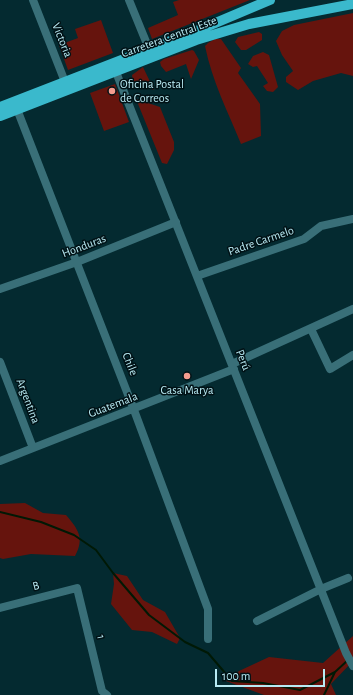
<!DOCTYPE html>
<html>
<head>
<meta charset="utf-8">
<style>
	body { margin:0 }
	#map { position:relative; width:353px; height:695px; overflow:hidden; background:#042a30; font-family:"Alegreya Sans",sans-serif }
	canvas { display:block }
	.scale { position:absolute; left:215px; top:669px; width:110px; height:18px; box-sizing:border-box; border:2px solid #b8eaf3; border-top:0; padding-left:5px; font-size:12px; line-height:14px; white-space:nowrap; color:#b8eaf3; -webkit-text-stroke:3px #001115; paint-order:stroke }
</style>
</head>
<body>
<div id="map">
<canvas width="353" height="695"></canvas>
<div class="scale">100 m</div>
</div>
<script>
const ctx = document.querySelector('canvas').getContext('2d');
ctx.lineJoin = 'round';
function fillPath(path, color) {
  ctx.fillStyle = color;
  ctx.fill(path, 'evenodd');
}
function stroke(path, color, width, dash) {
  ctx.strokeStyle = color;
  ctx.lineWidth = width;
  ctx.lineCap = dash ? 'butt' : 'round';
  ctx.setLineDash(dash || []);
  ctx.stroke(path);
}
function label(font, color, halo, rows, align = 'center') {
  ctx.font = font + ' "Alegreya Sans",sans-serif';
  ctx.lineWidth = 3;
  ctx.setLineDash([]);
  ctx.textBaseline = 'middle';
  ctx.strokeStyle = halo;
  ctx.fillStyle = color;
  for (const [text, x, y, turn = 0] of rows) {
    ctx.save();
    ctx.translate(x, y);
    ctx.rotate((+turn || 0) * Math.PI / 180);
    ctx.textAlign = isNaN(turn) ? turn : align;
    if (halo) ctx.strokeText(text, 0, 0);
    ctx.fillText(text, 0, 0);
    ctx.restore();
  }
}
const green = new Path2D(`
	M179,0H250L152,39L148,28L178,15L173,2Z
	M353,13V76L341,73L313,81L298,90L286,82V77L293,71L282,55L276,41L282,31L294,25Z
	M101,20L113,53L68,70L59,45L78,38L75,29Z
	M259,32L262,34V40L246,50H241L235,42L238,37Z
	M215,39H221L241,68L238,73L260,104L261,136L241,144C228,112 212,81 205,46L208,43Z
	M192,50L194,51L199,60L191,79L186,64L166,72L161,66L160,62L164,59Z
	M263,52L269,55L278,87L273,92L267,91L263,86L268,83L257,66L253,67L248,64L253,56Z
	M143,67L154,90L133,81L132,75Z
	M115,84L129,122L104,131L90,93Z
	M136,99L160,107L174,142V150L167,164L162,163Z
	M25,503L43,513L66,515C78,529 85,538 75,556L31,554L3,559L0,558V504Z
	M113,573L127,576L143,600L165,612L180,638L177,644L152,632L132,630L111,604L114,584Z
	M353,636V661L331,684L336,695H264L226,681L239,671L269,657L323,663Z`);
const stream = new Path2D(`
	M0,512L41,522L74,535L96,550L113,573L149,615L185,642L208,653L232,681L263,683L300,690L335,672
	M324,695L335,672L348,660`);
const minor = new Path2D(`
	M33,0L67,87
	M129,0L149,49
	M114,67L346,653L353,666
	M15,104L134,410L208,609V639
	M197,276L304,239L321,226L353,219
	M0,289L77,262L176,222
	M311,329L330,369L353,355
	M0,362L33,448
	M232,364L353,309
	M0,461L234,369
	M0,608L77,588L102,691L107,695
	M257,621L321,589L348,578`);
const major = new Path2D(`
	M0,107L194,32L270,0
	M0,116L196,40L249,24L353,4`);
const markers = [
	[112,91,4,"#f59d8f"],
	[187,376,4,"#f59d8f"]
];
const streetNames = [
	["Carretera Central Este",169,37,-20],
	["Victoria",62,40,68],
	["Padre Carmelo",261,241,-19],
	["Honduras",84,246,-21],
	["Perú",243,360,68],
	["Chile",130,364,69],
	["Argentina",28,401,69],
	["Guatemala",113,405,-21],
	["B",36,586,-15],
	["1",101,637,77]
];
const poiNames = [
	["Oficina Postal",120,84],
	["de Correos",120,98],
	["Casa Marya",187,390,"center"]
];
fillPath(green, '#66140d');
stroke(stream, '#001905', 2);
stroke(minor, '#396f78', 8);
stroke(major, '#3ab9cc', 10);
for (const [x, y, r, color] of markers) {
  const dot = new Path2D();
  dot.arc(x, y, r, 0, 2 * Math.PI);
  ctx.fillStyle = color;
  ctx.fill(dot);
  stroke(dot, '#001115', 1.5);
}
label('12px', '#b8eaf3', '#001115', streetNames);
label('12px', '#b8eaf3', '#001115', poiNames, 'left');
</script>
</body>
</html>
